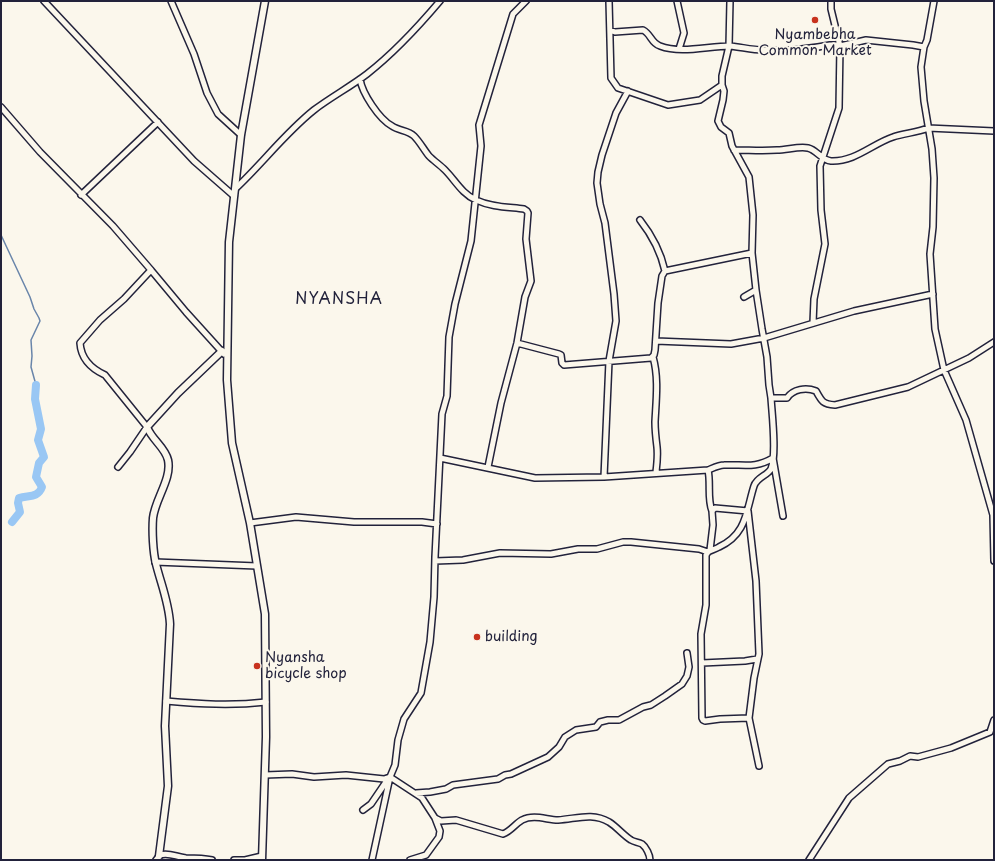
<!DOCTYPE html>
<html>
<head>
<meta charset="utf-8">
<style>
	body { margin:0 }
	#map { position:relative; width:995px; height:861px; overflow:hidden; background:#fbf7ec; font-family:"Playpen Sans",sans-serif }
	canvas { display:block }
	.frame { position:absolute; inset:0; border:2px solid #22223b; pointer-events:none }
</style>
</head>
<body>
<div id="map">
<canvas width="995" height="861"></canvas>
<div class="frame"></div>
</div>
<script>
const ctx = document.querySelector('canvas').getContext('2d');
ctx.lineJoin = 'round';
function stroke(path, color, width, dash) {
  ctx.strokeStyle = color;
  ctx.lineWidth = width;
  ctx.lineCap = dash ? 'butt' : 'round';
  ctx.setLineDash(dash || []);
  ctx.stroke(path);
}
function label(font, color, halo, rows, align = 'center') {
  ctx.font = font + ' "Playpen Sans",sans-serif';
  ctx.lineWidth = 4;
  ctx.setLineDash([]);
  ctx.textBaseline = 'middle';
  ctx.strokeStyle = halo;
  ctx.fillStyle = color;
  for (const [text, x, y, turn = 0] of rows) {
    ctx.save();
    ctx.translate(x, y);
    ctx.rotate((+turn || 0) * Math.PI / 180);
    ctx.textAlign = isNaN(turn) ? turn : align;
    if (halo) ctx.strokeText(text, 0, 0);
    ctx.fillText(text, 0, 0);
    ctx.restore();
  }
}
const stream = new Path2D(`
	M1,235L30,297L34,309L39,318L40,321L31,340L32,356L31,367L36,385`);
const river = new Path2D(`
	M12,522L20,512L18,503L19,498C29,495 38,498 42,487L36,477L39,463L44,457L38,440L41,429L35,399L36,385`);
const minor = new Path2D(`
	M44,1L194,161L234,196
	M171,1L194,54L207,93L218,114L241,135
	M609,1L611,78L618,88L668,105L700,100L722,85
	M677,1L684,33L679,49
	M730,1L729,46L722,76V85L724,91L723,100L718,121L721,127L729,133L732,146L749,177L753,215L752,253L756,290
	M934,1L927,40L924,47L921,67L924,101L932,149L934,178L933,227L930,254L935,329L944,370L966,420L993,515L994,561
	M610,30L615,32L643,30C651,34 651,43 660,46C681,54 708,46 730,46C741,47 752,50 763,50C786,52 808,49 830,45H837L840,46L866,40L913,45L924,47
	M360,79C362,93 379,119 392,126C399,131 408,130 414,136C420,142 424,150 429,156C434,161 440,165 445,170C455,180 462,194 476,200C491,207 508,207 524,209L527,211L528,213L526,239L531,281L525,297L517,343L501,403L488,467
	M1,107L40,152L113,226L151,270
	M734,150C749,150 763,151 777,150C787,150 799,146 808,148C817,150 821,160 831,161C855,162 872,144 893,137C904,133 916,133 928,128L994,131
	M235,189C262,164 285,133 314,110C331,97 350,87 367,74C394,53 418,27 440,1
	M81,195L158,122
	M640,220C651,234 661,253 665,271
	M744,297L756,290L762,329L767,357L769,385L771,398
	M813,323L814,299L825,244L821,210L820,166L839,108L840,46L831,9V1
	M656,341L731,344L764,338L854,311L933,294
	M517,343L559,354L561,355L562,363L564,365L651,358L654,355L655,350L658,303L662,276L665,271L752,253
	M653,357C659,378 656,401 655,422C655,431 656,439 657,447C658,456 657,464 656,472
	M440,458L535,478L604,477L708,470C713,468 719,465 724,465C743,464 755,469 773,458L783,516
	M118,467L130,452L147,427L105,375C92,369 81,359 80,343L100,320L124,299L151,270L186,312L224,354
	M708,470C711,483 707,498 712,511
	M604,477L609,361L616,321L614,294L605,223L600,204L597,183L598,172L602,155L616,113L628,91
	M250,523L296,517L354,522H422L437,524
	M710,550L713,525L712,511L715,508L748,511L756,581L759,654L754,678L749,718L759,766
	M435,561L463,560L500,553L551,554L578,549H597L623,542H631L699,549L708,552
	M155,562L257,566
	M702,663L745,661L757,659
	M166,701C200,704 231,706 266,702
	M749,718L720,719L705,721L703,720L702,718L701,634L706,605V555L708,552C711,550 716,549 719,547C747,534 746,511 754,486C757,477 767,476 771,469C777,455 772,414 771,398H787C793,389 806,387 816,391C822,402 823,404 835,405L908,387L969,358L994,342
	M265,775L292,774L314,777L346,775L384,779L390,777
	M390,777L422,798L435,818L441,821L456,820L503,834C511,831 515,824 522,820C534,814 547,820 558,820C576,819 592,812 609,822C617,827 623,835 631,840C634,842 638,842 642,844C646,847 650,855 650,860
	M416,793L430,792L446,789L453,785L498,779L505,775L511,774L548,757L559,747L565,737L576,730L596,727L600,722L608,720H619L643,707L651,705L665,696L682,684L687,676L689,667L687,653
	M363,810L371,804L388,779
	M156,860L160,855C169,852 176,857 186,858C195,858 203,858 212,860
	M234,860H245
	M245,860L262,856
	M372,860L390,777L395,765L398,740L404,719L421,693L430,642L434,597L435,557L442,414L447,396L449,337L455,304L471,241L481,146L479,125L513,14L526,1
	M410,860L426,855L439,837L440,831L435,818
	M809,860L849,798L888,764L900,761L910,756L918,757L951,748L990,732L994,720`);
const tertiary = new Path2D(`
	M159,856L168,786L165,726L170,624C169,603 161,584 156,564C153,552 152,531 153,518C155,499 172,479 168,460C165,447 152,440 147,427L178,393L222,351
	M262,860L266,737L265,614L250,523L232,443L227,380L229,242L241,135L265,1`);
const markers = [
	[815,20,4,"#c8321e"],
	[477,637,4,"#c8321e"],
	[257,666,4,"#c8321e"]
];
const poiNames = [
	["Nyambebha",815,35,"center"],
	["Common Market",815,51,"center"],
	["building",485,637],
	["Nyansha",265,658],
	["bicycle shop",265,674]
];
const quarterNames = [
	["NYANSHA",339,300]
];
stroke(stream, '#6985aa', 1.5);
stroke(river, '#99c7f4', 8);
stroke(minor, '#22223b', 8);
stroke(tertiary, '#22223b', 9);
stroke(minor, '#fbf7ec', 5);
stroke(tertiary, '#fbf7ec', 6);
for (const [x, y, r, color] of markers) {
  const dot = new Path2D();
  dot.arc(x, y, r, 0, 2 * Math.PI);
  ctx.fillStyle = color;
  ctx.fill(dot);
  stroke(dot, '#fbf7ec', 1.5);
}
label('14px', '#22223b', '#fbf7ec', poiNames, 'left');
ctx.letterSpacing = '1px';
label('16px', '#22223b', '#fbf7ec', quarterNames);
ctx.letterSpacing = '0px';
</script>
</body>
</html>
